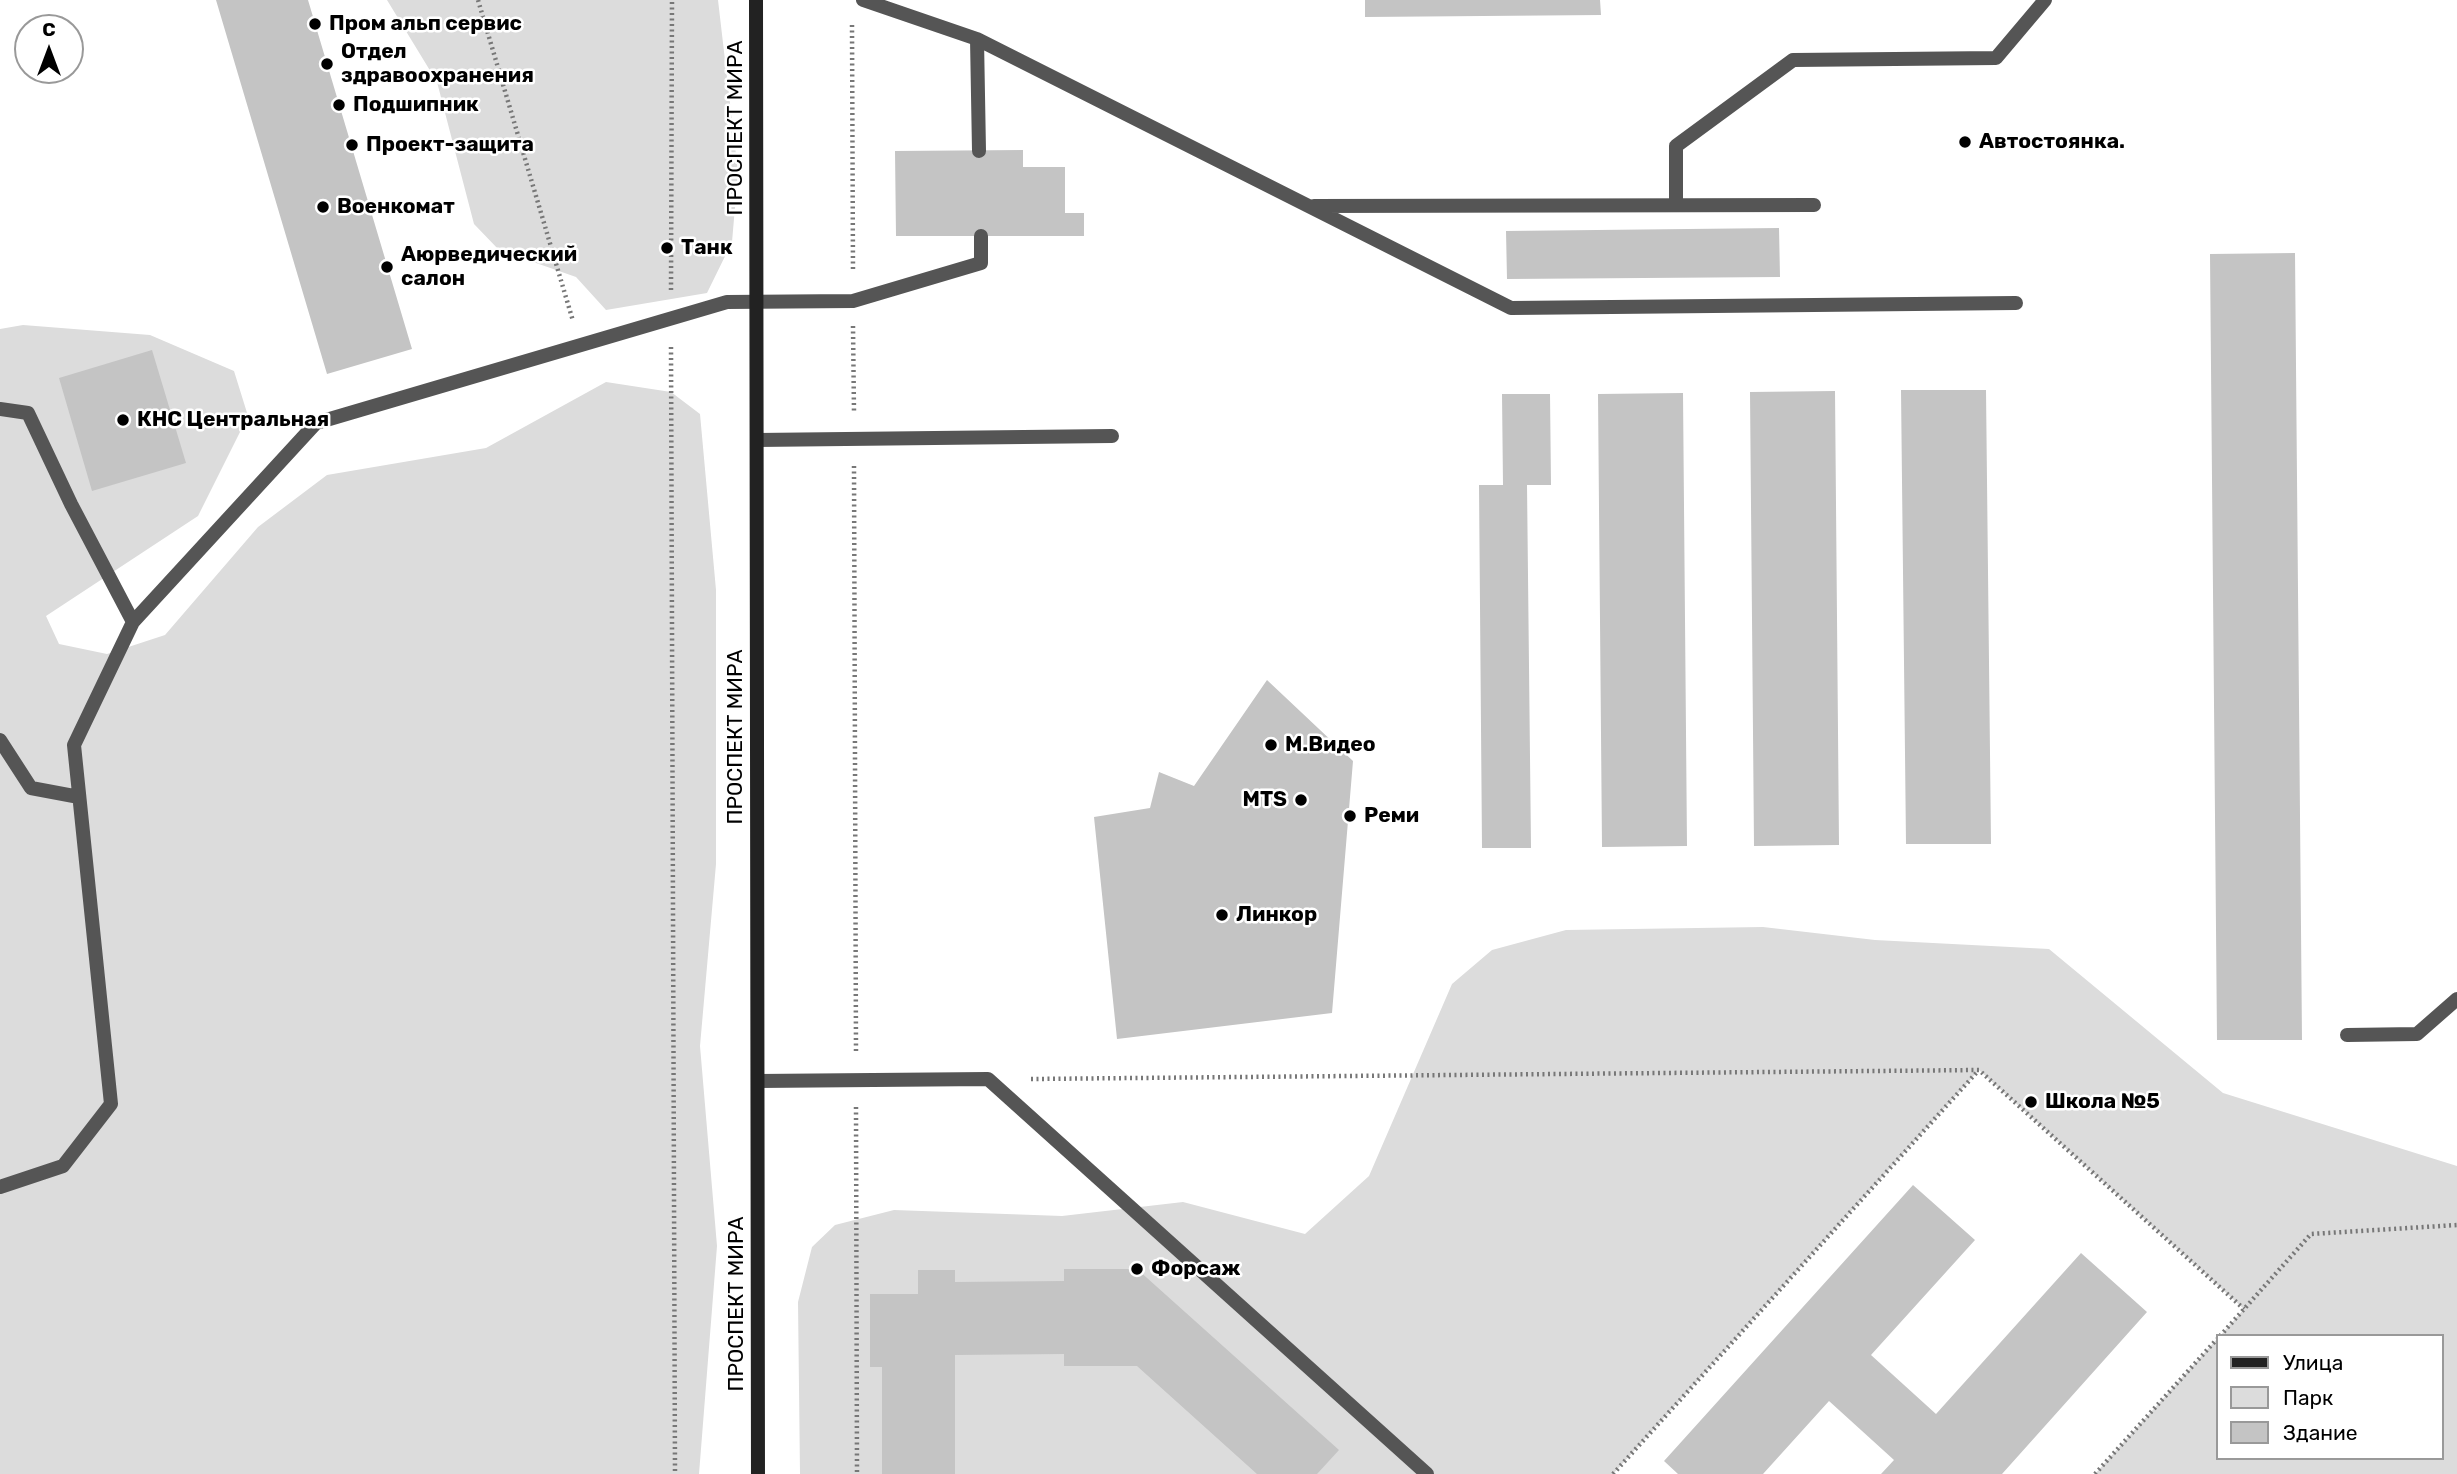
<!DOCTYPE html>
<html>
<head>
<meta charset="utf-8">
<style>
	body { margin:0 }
	#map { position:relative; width:2457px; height:1474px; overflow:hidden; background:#fff; font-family:Rubik,sans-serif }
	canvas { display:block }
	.legend { position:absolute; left:2216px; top:1334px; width:228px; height:126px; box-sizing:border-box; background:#fff; border:2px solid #999; margin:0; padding:9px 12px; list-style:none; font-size:21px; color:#000 }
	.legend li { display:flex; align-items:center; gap:14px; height:35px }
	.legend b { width:35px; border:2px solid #999 }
	.north { position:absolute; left:14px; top:14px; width:70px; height:70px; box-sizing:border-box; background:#fff; border:2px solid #999; border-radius:50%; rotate:0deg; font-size:19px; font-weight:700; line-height:28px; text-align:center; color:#000 }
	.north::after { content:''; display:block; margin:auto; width:24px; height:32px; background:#000; clip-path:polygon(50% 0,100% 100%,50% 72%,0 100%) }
</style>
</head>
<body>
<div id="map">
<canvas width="2457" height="1474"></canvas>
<ul class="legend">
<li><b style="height:9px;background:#222"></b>Улица</li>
<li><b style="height:19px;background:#dcdcdc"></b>Парк</li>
<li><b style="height:19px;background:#c4c4c4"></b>Здание</li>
</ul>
<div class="north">С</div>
</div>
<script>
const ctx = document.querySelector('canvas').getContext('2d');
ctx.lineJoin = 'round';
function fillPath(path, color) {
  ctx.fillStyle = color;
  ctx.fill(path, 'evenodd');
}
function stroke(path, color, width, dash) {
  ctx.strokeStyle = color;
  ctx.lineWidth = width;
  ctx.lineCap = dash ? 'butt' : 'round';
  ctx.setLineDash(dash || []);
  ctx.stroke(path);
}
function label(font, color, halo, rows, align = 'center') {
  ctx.font = font + ' Rubik,sans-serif';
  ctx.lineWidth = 5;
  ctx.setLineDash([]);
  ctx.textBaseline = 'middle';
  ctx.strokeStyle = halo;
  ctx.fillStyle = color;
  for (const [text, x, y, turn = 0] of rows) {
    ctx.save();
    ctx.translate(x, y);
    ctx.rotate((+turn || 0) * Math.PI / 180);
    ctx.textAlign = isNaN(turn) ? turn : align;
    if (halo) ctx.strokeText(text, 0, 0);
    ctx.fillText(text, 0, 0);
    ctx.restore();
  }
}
const green = new Path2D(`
	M387,0H718L738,172L732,242L707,293L606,310L576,277L499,250L474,224L437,82Z
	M23,325L150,335L234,371L248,416L198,516L46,616L59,644L107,654L165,635L258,527L327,475L486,448L606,382L671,392L700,414L716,590V864L700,1046L717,1246L699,1474H0V329Z
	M1763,927L1875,940L2049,949L2223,1093L2457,1166V1474H2095L2217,1339V1458H2441V1336H2220L2244,1309L1979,1070L1613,1474H800L798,1302L812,1247L835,1225L894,1210L1062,1216L1183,1202L1305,1234L1369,1176L1452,984L1492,950L1566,930Z`);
const building = new Path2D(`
	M216,0H308L412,349L327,374Z
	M1365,0H1600L1601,15L1365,17Z
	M1023,150V167H1065V213H1084V236H896L895,151Z
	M1779,228L1780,277L1507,279L1506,231Z
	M2295,253L2302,1040H2217L2210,254Z
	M152,350L186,463L92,491L59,378Z
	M1901,390H1986L1991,844H1906Z
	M1835,391L1839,845L1754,846L1750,392Z
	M1683,393L1687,846L1602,847L1598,394Z
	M1502,394H1550L1551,485H1527L1531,848H1482L1479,485H1503Z
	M1267,680L1353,761L1332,1013L1117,1039L1094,817L1150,808L1159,772L1194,786Z
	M1913,1185L1975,1240L1871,1355L1936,1414L2081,1253L2147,1312L2002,1474H1881L1894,1460L1829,1401L1763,1474H1678L1664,1461Z
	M1064,1269H1137L1339,1450L1317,1474H1257L1137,1366H1064V1354L955,1355V1474H882V1367H870V1294H918V1270H955V1282L1064,1281Z`);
const path = new Path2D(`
	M478,0L573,321
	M852,25L853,272
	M671,290L672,0
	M853,326L854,412
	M671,347L675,1474
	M854,466L856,1053
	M1031,1079L1979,1070L2244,1309
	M856,1107L857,1474
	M2220,1336L2311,1234L2457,1225
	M1613,1474L1978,1071
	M2095,1474L2217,1339`);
const lane = new Path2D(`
	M863,0L977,39L1511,308L2016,303
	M977,39L979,151
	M1676,205V146L1793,60L1996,58L2045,0
	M1314,206L1814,205
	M0,409L28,413L71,504L133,622
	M757,440L1112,436
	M0,740L31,788L79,797
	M2347,1035L2417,1034L2457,999
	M758,1081L988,1079L1427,1474
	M0,1187L63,1166L111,1104L74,745L133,622L316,423L727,302L853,301L981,263V236`);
const secondary = new Path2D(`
	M756,0L758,1474`);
const markers = [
	[315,24,7,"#000"],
	[327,64,7,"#000"],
	[339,105,7,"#000"],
	[1965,142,7,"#000"],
	[352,145,7,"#000"],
	[323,207,7,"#000"],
	[667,248,7,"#000"],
	[387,267,7,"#000"],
	[123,420,7,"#000"],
	[1271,745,7,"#000"],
	[1301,800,7,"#000"],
	[1350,816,7,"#000"],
	[1222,915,7,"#000"],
	[2031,1102,7,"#000"],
	[1137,1269,7,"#000"]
];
const poiNames = [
	["Пром альп сервис",329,24],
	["Отдел",341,52],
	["здравоохранения",341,76],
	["Подшипник",353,105],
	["Автостоянка.",1979,142],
	["Проект-защита",366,145],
	["Военкомат",337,207],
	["Танк",681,248],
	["Аюрведический",401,255],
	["салон",401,279],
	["КНС Центральная",137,420],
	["М.Видео",1285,745],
	["MTS",1287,800,"right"],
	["Реми",1364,816],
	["Линкор",1236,915],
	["Школа №5",2045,1102],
	["Форсаж",1151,1269]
];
const streetNames = [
	["ПРОСПЕКТ МИРА",736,128,-90],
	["ПРОСПЕКТ МИРА",736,737,-90],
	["ПРОСПЕКТ МИРА",737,1304,-90]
];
fillPath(green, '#dcdcdc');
fillPath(building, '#c4c4c4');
stroke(path, '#777', 4.5, [2, 3.5]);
stroke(lane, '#555', 14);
stroke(secondary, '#222', 14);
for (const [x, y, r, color] of markers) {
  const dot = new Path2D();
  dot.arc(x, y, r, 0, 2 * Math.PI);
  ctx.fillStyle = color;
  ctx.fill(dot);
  stroke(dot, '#fff', 2.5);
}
label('bold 21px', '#000', '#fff', poiNames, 'left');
label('21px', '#000', '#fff', streetNames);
</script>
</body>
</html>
